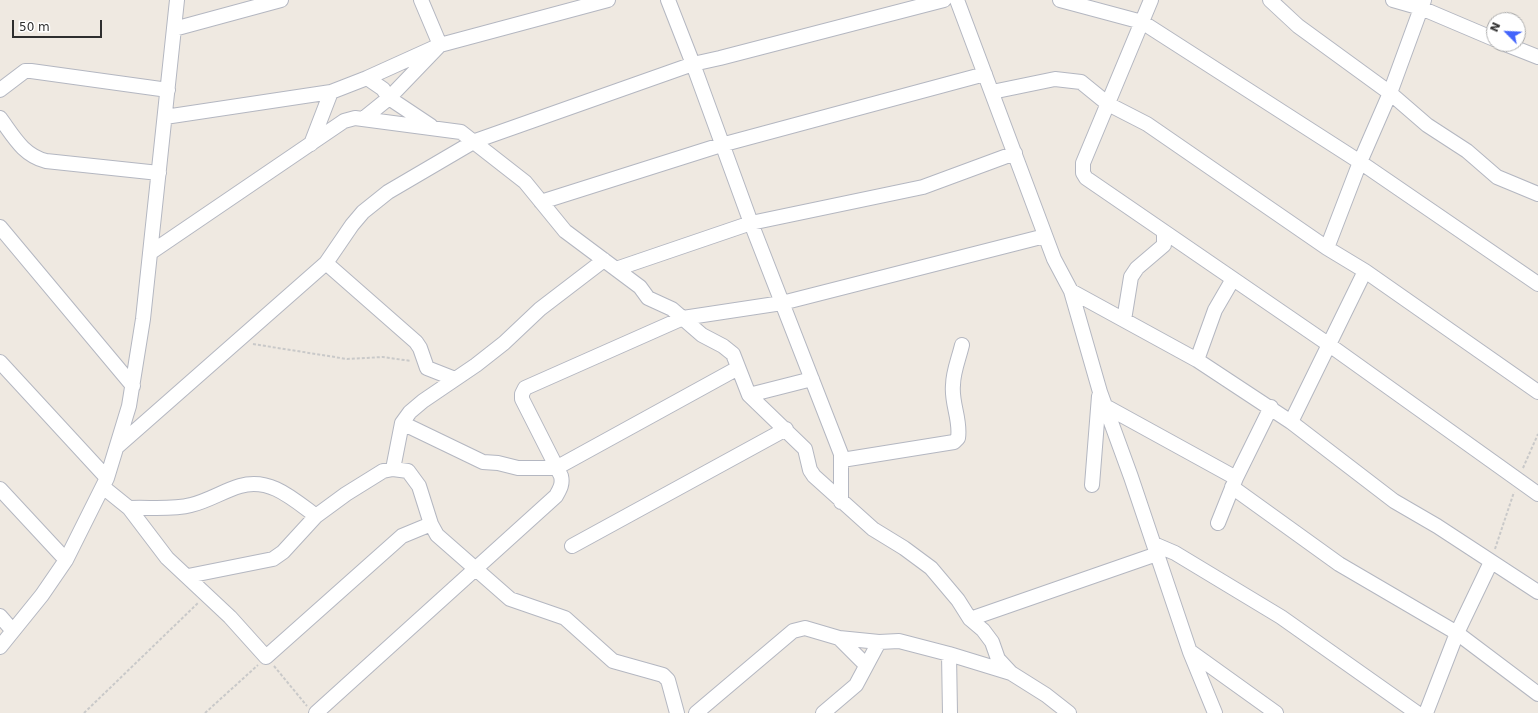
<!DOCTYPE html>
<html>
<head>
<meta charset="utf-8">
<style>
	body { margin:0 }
	#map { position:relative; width:1538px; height:713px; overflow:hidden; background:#efe9e1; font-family:"DejaVu Sans",sans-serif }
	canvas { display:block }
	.north { position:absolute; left:1486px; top:12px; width:40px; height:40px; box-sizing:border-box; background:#fff; border:1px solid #ababab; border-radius:50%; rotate:294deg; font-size:11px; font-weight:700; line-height:16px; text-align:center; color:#2e2e2e }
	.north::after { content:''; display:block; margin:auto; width:14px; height:18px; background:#4264fb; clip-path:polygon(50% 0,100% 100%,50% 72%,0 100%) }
	.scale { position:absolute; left:12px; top:20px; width:90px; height:18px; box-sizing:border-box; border:2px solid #2e2e2e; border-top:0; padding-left:5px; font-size:12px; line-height:14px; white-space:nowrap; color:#2e2e2e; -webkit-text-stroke:3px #fff; paint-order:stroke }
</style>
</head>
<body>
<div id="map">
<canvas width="1538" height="713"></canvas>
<div class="north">N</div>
<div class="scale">50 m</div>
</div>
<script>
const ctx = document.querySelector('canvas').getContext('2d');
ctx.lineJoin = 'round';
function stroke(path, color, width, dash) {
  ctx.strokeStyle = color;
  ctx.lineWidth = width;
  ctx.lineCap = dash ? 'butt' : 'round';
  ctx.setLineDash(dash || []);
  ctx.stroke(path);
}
const path = new Path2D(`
	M253,344L347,359L383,357L411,361
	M1523,468L1538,434
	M1495,549L1514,492
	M274,666L307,706
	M84,713L198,603
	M205,713L258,665`);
const street = new Path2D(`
	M668,0L693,64L751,223L841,454V502
	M957,0L1054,259L1071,291L1100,392L1131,477L1190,652L1215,713
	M1060,0L1142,22L1360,162L1538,284
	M1151,0L1083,163V173L1086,178L1328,344L1538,494
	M1270,0L1298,26L1390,93L1427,125L1467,151L1497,177L1538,194
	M1393,0L1421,8L1494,39
	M174,29L281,0
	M1505,44L1538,57
	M367,78L383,89L389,98L431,126
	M0,90L25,71H31L168,90
	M992,92L1055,79L1081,82L1108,104L1147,124L1327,248L1365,271L1538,392
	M165,117L331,92L367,78L440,45L608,0
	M0,118C14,137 23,155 46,161L159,173
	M363,119L389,98L440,45L421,0
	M311,144L331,92
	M541,202L721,145L985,74
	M0,227L133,386
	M1327,248L1360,162L1390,93L1424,0
	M150,253L344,121L355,118L461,132L525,182L565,231L640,287L648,298L672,309L702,335L723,346L733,354L749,395L805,449L810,470L814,476L873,529L904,548L931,568L958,600L970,619L983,630L992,642L998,659L1011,673L1046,695L1069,713
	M326,263L416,342L420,348L427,368L455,379
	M616,269L751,223L923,187L1015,153
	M1071,291L1197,360L1291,422L1394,501L1437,526L1538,592
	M1124,320L1131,277L1137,268L1164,245V232
	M1197,360L1215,310L1233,279
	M0,362L107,478
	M749,395L812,379
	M1105,406L1236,478
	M1291,422L1365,271
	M402,423L483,462L498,463L518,468H556L738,368
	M118,446L326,263L352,225L363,212L388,192L475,141L693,64L720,58L944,0
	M842,460L954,442L958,438C961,420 951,403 953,385C953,372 959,358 962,345
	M393,469L402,423L410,412L423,401L476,365L504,343L540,309L604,260
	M1092,485L1099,396
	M103,487L129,508L167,558L230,617L266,657L402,536L431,524
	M1232,487L1339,564L1457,633L1538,694
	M0,489L66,560
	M129,508C149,507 172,510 191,505C208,501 223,491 240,486C270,477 293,499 316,516
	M1218,523L1236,478L1271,407
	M1154,544L1175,553L1281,617L1417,713
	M572,546L786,429
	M188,576L273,559L283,552L316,516L346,494L383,471L393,469L408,471L419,486L431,524L437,535L510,599L565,618L613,661L663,675L668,680L677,713
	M0,616L13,631
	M970,619L1157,554
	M839,638L866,665
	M0,647L42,595L66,560L107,478L129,406L143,319L177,0
	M1191,652L1276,713
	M949,654L950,713
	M316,713L556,496C560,489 563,484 561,476L522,399V394L525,388L683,318L782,303L1045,236
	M696,713L793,631L805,628L839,638L879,642L899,641L949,654L1011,673
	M823,713L856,685L879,642
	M1426,713L1457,633L1491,562`);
stroke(street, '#b4b7c1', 16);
stroke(path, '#c9c9c9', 2, [3, 2]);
stroke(street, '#fff', 14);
</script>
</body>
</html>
